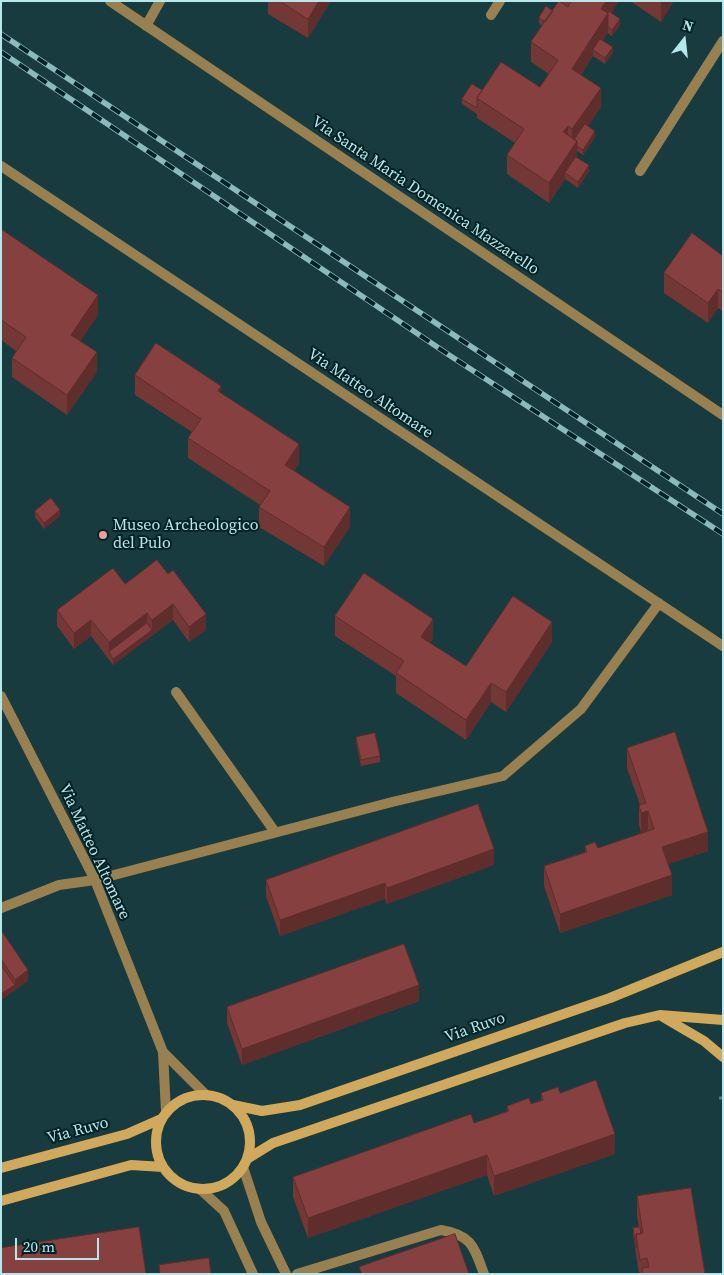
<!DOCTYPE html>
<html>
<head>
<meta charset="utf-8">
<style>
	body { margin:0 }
	#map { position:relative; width:724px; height:1275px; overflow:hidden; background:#173b3e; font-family:"Source Serif 4",serif }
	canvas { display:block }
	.frame { position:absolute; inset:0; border:2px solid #b5e7eb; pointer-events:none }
	.north { position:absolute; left:659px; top:15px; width:50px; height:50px; -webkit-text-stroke:4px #002225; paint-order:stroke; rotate:16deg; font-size:14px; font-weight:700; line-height:20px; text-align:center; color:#b5e7eb }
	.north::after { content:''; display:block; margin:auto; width:18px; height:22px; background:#b5e7eb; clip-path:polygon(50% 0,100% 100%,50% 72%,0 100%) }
	.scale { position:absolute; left:15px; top:1238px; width:84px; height:22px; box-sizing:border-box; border:2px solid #b5e7eb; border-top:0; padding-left:6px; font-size:15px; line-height:18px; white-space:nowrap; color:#b5e7eb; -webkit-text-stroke:4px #002225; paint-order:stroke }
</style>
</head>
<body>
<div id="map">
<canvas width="724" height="1275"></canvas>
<div class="frame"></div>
<div class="north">N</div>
<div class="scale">20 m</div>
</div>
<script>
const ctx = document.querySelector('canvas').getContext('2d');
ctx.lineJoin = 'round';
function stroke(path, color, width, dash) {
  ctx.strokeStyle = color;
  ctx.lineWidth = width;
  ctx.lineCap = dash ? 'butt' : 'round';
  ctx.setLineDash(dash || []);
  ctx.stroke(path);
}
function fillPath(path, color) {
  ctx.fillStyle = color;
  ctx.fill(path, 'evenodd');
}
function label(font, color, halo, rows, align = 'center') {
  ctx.font = font + ' "Source Serif 4",serif';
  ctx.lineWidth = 4;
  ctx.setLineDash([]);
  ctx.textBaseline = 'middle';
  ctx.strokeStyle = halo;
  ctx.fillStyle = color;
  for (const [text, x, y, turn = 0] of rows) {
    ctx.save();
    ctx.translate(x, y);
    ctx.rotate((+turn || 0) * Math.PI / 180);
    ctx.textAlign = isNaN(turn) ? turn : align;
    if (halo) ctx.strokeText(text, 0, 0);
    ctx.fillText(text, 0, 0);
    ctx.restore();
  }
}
const path = new Path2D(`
	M719,1098H723`);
const lane = new Path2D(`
	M1,908L59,885L95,880`);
const street = new Path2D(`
	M110,1L723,415
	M491,15L500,1
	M146,26L160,1
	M1,166L723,646
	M640,171L723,41
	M176,692L275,832
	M1,696L95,880L163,1052L166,1112
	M95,880L392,802L503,776L581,709L659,603
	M163,1052L205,1094
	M243,1167L261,1222L286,1274
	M200,1189L224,1211L253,1274
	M297,1274L441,1230C472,1235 474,1247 484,1274`);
const secondary = new Path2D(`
	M663,1017L704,1041L723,1057
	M156 1142a47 47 0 1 1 94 0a47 47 0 1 1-94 0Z
	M233,1105L262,1111L300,1105L610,998L723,952
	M247,1159L273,1143L625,1023L660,1015L723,1020
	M1,1168L127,1134L161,1119
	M1,1201L131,1165L163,1167`);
const rail = new Path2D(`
	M1,34L723,514
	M1,52L449,355L723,534`);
const wall = new Path2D(`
	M268,1H331L308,38L268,14Z
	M555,1H619L611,13L620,25L612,36L607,33L603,40L613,53L605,64L593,56L581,75L601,107L588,126L595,137L583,155L577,151V157L589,171L578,188L565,179L549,203L507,174V155L515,143L477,118V114L462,104V99L482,90L540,87L549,74L531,62V42L542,26L539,23V18L553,11L558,3Z
	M630,1H674L661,22Z
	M1,229L98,315L80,341L97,372L67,415L12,377V358L16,351L1,340Z
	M723,256V311L718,308L708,323L664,293V273Z
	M135,375L221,393L299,464L294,471L350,527L324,566L259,527V507L260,505L188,458V438L192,432L135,395Z
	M35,511L60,516L44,529L35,517Z
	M157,560L206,630L189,642L173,620L113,665L91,636L74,649L57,626V610L125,584Z
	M335,616L433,638L430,643L466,666L552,642L506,712L491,702L466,740L396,693V676L335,636Z
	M356,737L380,756V762L361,766L356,742Z
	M627,748L708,851L668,864L672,895L560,933L544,886V866L585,852V846L598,848L648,831L641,833L639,825V805H640L627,768Z
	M494,865L387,904L385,899L280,936L266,896V880Z
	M1,930L28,981L1,1000Z
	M419,1001L242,1065L227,1023V1007Z
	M541,1093H560L615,1154L494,1196L487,1175L308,1238L293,1197V1177L474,1123L507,1111V1106L531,1104L541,1100Z
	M637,1196L705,1274H639L633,1234V1228L639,1227L637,1216Z`);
const shadedWall = new Path2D(`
	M319,1H331L308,38V19Z
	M606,1H619L608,19V32L595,52L593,50V56L572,89V69L601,9Z
	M661,1H674L661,22Z
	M620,19V25L612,36V30Z
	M613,47V53L605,64V58Z
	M601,88V107L577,143V161L565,173V179L549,203V183L572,143V129Z
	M568,126V145L563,132Z
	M595,131V137L583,155V150Z
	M589,165V171L578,188V182Z
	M718,289V308L708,323V303Z
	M98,295V315L71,355V335Z
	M97,352V372L67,415V395Z
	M221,386V406L218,391Z
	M299,444V464L285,484V465Z
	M350,507V527L324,566V547Z
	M60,510V516L44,529V523Z
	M173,604V620L113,665V659L152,630V620Z
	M147,613V629L109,652V642Z
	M206,614V630L189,642V627Z
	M433,619V638L421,656V637Z
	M91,620V636L74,649V633Z
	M552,622V642L506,712V692Z
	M491,683V702L466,740V720Z
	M648,811V831L641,833V813Z
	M708,832V851L662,866V847Z
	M494,849V865L387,904V888Z
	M672,875V895L560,933V914Z
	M385,883V899L280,936V920Z
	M28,970V981L1,1000V994L15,985V980Z
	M419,985V1001L242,1065V1049Z
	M615,1134V1154L494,1196V1176Z
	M487,1155V1175L308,1238V1218Z`);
const building = new Path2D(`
	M280,1H319L308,19Z
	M559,1L568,7L571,1H606L601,9L608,13L572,69L601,88L572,129L568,126L563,132L577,141L549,183L507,155L524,129L477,98L501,62L540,87L558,60L531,42Z
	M546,6L553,11L545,22L539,18Z
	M609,11L620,19L612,30L608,27V13Z
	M600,39L613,47L605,58L593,50Z
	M472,84L482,90L477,98V108L462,99Z
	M585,124L595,131L583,150L577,146V141L574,140Z
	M576,157L589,165L578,182L565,173Z
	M1,229L98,295L71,335L97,352L67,395L12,358L26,337L1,320Z
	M692,233L723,256V292L718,289L708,303L664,273Z
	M156,343L221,386L218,391L299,444L285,465L350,507L324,547L259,507L270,491L188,438L201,419L135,375Z
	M51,498L60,510L44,523L35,511Z
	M157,560L168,574L173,570L206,614L189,627L173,604L152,620L147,613L109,642L91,620L74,633L57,610L113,568L125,584Z
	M364,573L433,619L421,637L466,666L513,596L552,622L506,692L491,683L466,720L396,673L404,661L335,616Z
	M147,623L152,630L113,659L109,652Z
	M675,732L708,832L662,847L672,875L560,914L544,866L587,852L585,846L595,842L598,848L654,829L648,811L641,813L639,805L646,803L627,748Z
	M375,733L380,756L361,760L356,737Z
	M478,804L494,849L387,888L385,883L280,920L266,880Z
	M1,930L28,970L15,980L1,959Z
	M404,944L419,985L242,1049L227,1007Z
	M1,965L15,985L1,994Z
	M596,1080L615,1134L494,1176L487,1155L308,1218L293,1177L471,1114L474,1123L509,1111L507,1106L529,1098L531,1104L543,1100L541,1093L558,1087L560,1093Z
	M691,1188L705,1274H643L642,1268L649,1267L647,1258L640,1260L636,1234L643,1233L637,1196Z
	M139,1227L146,1274H1V1248Z
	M640,1227L641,1234H636V1248L633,1228Z
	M455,1234L469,1274H362L359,1267Z
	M209,1258L211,1274H160L159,1265Z`);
const markers = [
	[103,535,5,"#f59b98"]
];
const streetNames = [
	["Via Santa Maria Domenica Mazzarello",425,196,34],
	["Via Matteo Altomare",370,394,34],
	["Via Matteo Altomare",94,852,65],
	["Via Ruvo",475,1028,-19],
	["Via Ruvo",78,1131,-15]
];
const poiNames = [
	["Museo Archeologico",113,526],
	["del Pulo",113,544]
];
stroke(path, '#557f82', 3, [5, 2.5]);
stroke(lane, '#998051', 10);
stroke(street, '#998051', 10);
stroke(secondary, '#d1a95c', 10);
stroke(rail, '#8bb9bd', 5.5);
stroke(rail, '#002225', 4, [11]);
fillPath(wall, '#733736');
fillPath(shadedWall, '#5e2d2c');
fillPath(building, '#86403f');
stroke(building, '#5e2d2c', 1);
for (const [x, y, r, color] of markers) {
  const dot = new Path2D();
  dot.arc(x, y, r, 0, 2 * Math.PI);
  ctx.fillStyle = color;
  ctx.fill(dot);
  stroke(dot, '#002225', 2);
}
label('16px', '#b5e7eb', '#002225', streetNames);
label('16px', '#b5e7eb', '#002225', poiNames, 'left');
</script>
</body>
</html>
